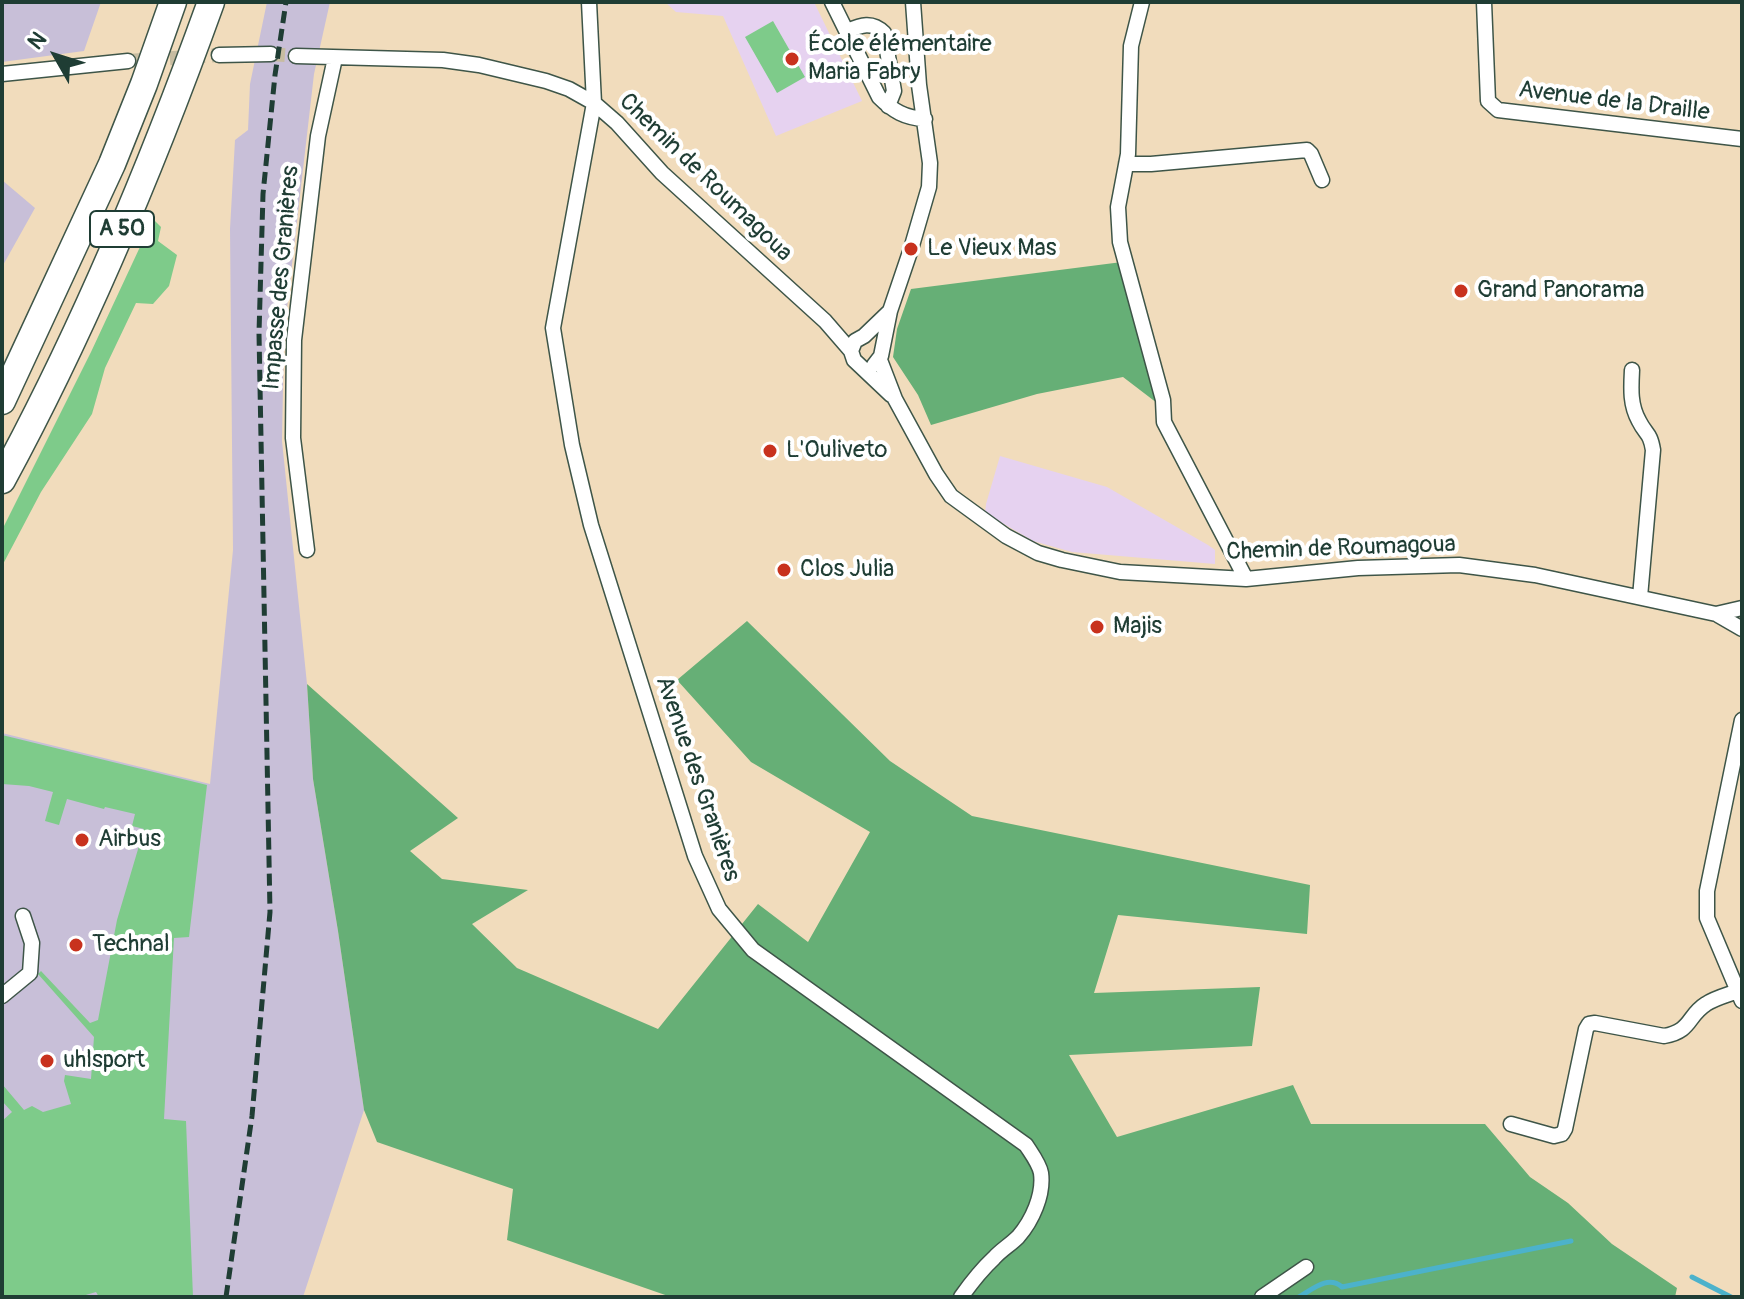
<!DOCTYPE html>
<html>
<head>
<meta charset="utf-8">
<style>
	body { margin:0 }
	#map { position:relative; width:1744px; height:1299px; overflow:hidden; background:#f1dcbc; font-family:Pangolin,sans-serif }
	canvas { display:block }
	.frame { position:absolute; inset:0; border:4px solid #1f3d34; pointer-events:none }
	.north { position:absolute; left:16px; top:16px; width:80px; height:80px; -webkit-text-stroke:6px #fff; paint-order:stroke; rotate:309deg; font-size:22px; font-weight:700; line-height:32px; text-align:center; color:#1f3d34 }
	.north::after { content:''; display:block; margin:auto; width:28px; height:36px; background:#1f3d34; clip-path:polygon(50% 0,100% 100%,50% 72%,0 100%) }
</style>
</head>
<body>
<div id="map">
<canvas width="1744" height="1299"></canvas>
<div class="frame"></div>
<div class="north">N</div>
</div>
<script>
const ctx = document.querySelector('canvas').getContext('2d');
ctx.lineJoin = 'round';
function fillPath(path, color) {
  ctx.fillStyle = color;
  ctx.fill(path, 'evenodd');
}
function stroke(path, color, width, dash) {
  ctx.strokeStyle = color;
  ctx.lineWidth = width;
  ctx.lineCap = dash ? 'butt' : 'round';
  ctx.setLineDash(dash || []);
  ctx.stroke(path);
}
function label(font, color, halo, rows, align = 'center') {
  ctx.font = font + ' Pangolin,sans-serif';
  ctx.lineWidth = 8;
  ctx.setLineDash([]);
  ctx.textBaseline = 'middle';
  ctx.strokeStyle = halo;
  ctx.fillStyle = color;
  for (const [text, x, y, turn = 0] of rows) {
    ctx.save();
    ctx.translate(x, y);
    ctx.rotate((+turn || 0) * Math.PI / 180);
    ctx.textAlign = isNaN(turn) ? turn : align;
    if (halo) ctx.strokeText(text, 0, 0);
    ctx.fillText(text, 0, 0);
    ctx.restore();
  }
}
const built = new Path2D(`
	M665,2H814L862,101L776,136L723,16L676,12Z
	M1000,456L1107,487L1208,545L1215,550V564L1072,552L1033,541L985,513L986,504Z`);
const industrial = new Path2D(`
	M2,2H101L84,51L2,62Z
	M267,2H330L314,74L284,334L282,441L307,684L313,779L338,931L364,1110L303,1297H2V733L210,784L233,550L230,229L235,140L248,130L250,84Z
	M2,180L35,208L2,267Z`);
const green = new Path2D(`
	M773,21L805,77L777,93L745,37Z
	M153,219L161,227L158,241L177,255L169,286L153,304L136,303L105,368L92,414L41,492L2,566V530L91,352Z
	M2,735L207,785L189,937L174,938L164,1119L186,1121L193,1297H99L96,1292L79,1297H2V1121L12,1112L2,1101V1084L24,1110L32,1106L43,1112L71,1104L64,1081L65,1075L91,1079L94,1037L38,974L41,971L90,1023L98,1020L117,920L144,829L132,826L135,814L105,807L104,809L67,799L59,825L45,821L53,792L29,786L2,784Z`);
const forest = new Path2D(`
	M1122,262L1157,403L1123,377L1037,394L931,425L918,395L893,357L897,329L911,289Z
	M747,621L890,761L972,816L1310,885L1307,934L1118,915L1094,993L1260,987L1252,1046L1069,1055L1117,1137L1293,1085L1311,1124H1485L1530,1177L1568,1203L1612,1244L1677,1288L1675,1297H671L507,1240L513,1189L377,1142L364,1110L338,931L313,779L307,684L458,818L410,851L442,879L528,890L472,924L517,968L658,1029L758,904L808,942L870,832L751,762L677,680Z`);
const stream = new Path2D(`
	M1692,1277L1731,1297
	M1299,1297C1313,1289 1328,1275 1342,1287L1571,1241`);
const streetTunnel = new Path2D(`
	M271,54L296,56
	M128,61L219,55`);
const street = new Path2D(`
	M589,2L594,103L553,328L572,445L591,525L695,856L719,909L753,950L1026,1145C1031,1153 1039,1163 1041,1173C1044,1195 1032,1221 1018,1237C1010,1245 1001,1250 994,1258C981,1270 971,1283 961,1297
	M832,2L879,97C893,111 905,118 925,119
	M1142,2L1131,46L1128,154L1118,207L1120,242L1163,400L1164,422L1246,579
	M1484,2L1488,101L1498,110L1742,139
	M847,31C861,25 872,21 884,33L894,91L888,106
	M219,55L271,54
	M296,56L443,60L479,65L546,81L569,89L594,103L617,123L662,173L825,321L851,351L854,360L891,395
	M2,74L128,61
	M1126,164H1151L1307,150L1311,154L1322,180
	M851,351L855,341L864,336L889,312
	M880,360L895,399L936,474L951,496L1006,536L1038,553L1062,560L1120,572L1246,579L1358,568L1459,565L1535,575L1716,614L1742,629
	M874,365L881,356L890,311L911,249L929,187L930,163L919,85L913,2
	M1632,370C1631,389 1630,405 1639,421C1646,435 1650,432 1653,450L1640,597
	M307,550L293,438L294,340L318,136L335,58
	M1716,614L1742,608
	M1742,720L1707,891V918L1742,1001
	M2,996L30,973L32,943L23,916
	M1511,1124L1554,1136L1562,1134L1565,1129L1586,1029L1589,1024L1595,1023L1664,1036C1692,1031 1687,1016 1706,1004C1715,998 1727,995 1738,991
	M1262,1297L1306,1267`);
const highway = new Path2D(`
	M2,401L112,164L144,84L173,2
	M2,480C85,327 152,166 211,2`);
const rail = new Path2D(`
	M226,1297L252,1116L270,912L259,333L263,194L275,75L286,2`);
const markers = [
	[792,59,8,"#c8321e"],
	[911,249,8,"#c8321e"],
	[1461,291,8,"#c8321e"],
	[770,451,8,"#c8321e"],
	[784,570,8,"#c8321e"],
	[1097,627,8,"#c8321e"],
	[82,840,8,"#c8321e"],
	[76,945,8,"#c8321e"],
	[47,1061,8,"#c8321e"]
];
const shields = [
	[122,229,64]
];
const shieldNames = [
	["A 50",122,229]
];
const poiNames = [
	["École élémentaire",808,45],
	["Maria Fabry",808,73],
	["Le Vieux Mas",927,249],
	["Grand Panorama",1477,291],
	["L'Ouliveto",786,451],
	["Clos Julia",800,570],
	["Majis",1113,627],
	["Airbus",98,840],
	["Technal",92,945],
	["uhlsport",63,1061]
];
const streetNames = [
	["Avenue de la Draille",1614,102,7],
	["Chemin de Roumagoua",705,178,44],
	["Impasse des Granières",282,278,-85],
	["Chemin de Roumagoua",1341,549,-2],
	["Avenue des Granières",697,779,71]
];
fillPath(built, '#e6d2f0');
fillPath(industrial, '#c8bfd8');
fillPath(green, '#7ecb8a');
fillPath(forest, '#66af76');
stroke(stream, '#4cb2cb', 5);
stroke(streetTunnel, '#c7bca1', 14, [14, 7]);
stroke(street, '#3e5548', 17);
stroke(highway, '#3e5548', 29);
stroke(street, '#fff', 14);
stroke(highway, '#fff', 26);
stroke(rail, '#1f3d34', 5, [12, 6]);
for (const [x, y, r, color] of markers) {
  const dot = new Path2D();
  dot.arc(x, y, r, 0, 2 * Math.PI);
  ctx.fillStyle = color;
  ctx.fill(dot);
  stroke(dot, '#fff', 3);
}
for (const [x, y, w] of shields) {
  const box = new Path2D();
  box.roundRect(x - w / 2, y - 18, w, 36, 6);
  ctx.fillStyle = '#fff';
  ctx.fill(box);
  stroke(box, '#1f3d34', 2);
}
label('bold 22px', '#1f3d34', null, shieldNames);
label('24px', '#1f3d34', '#fff', poiNames, 'left');
label('24px', '#1f3d34', '#fff', streetNames);
</script>
</body>
</html>
